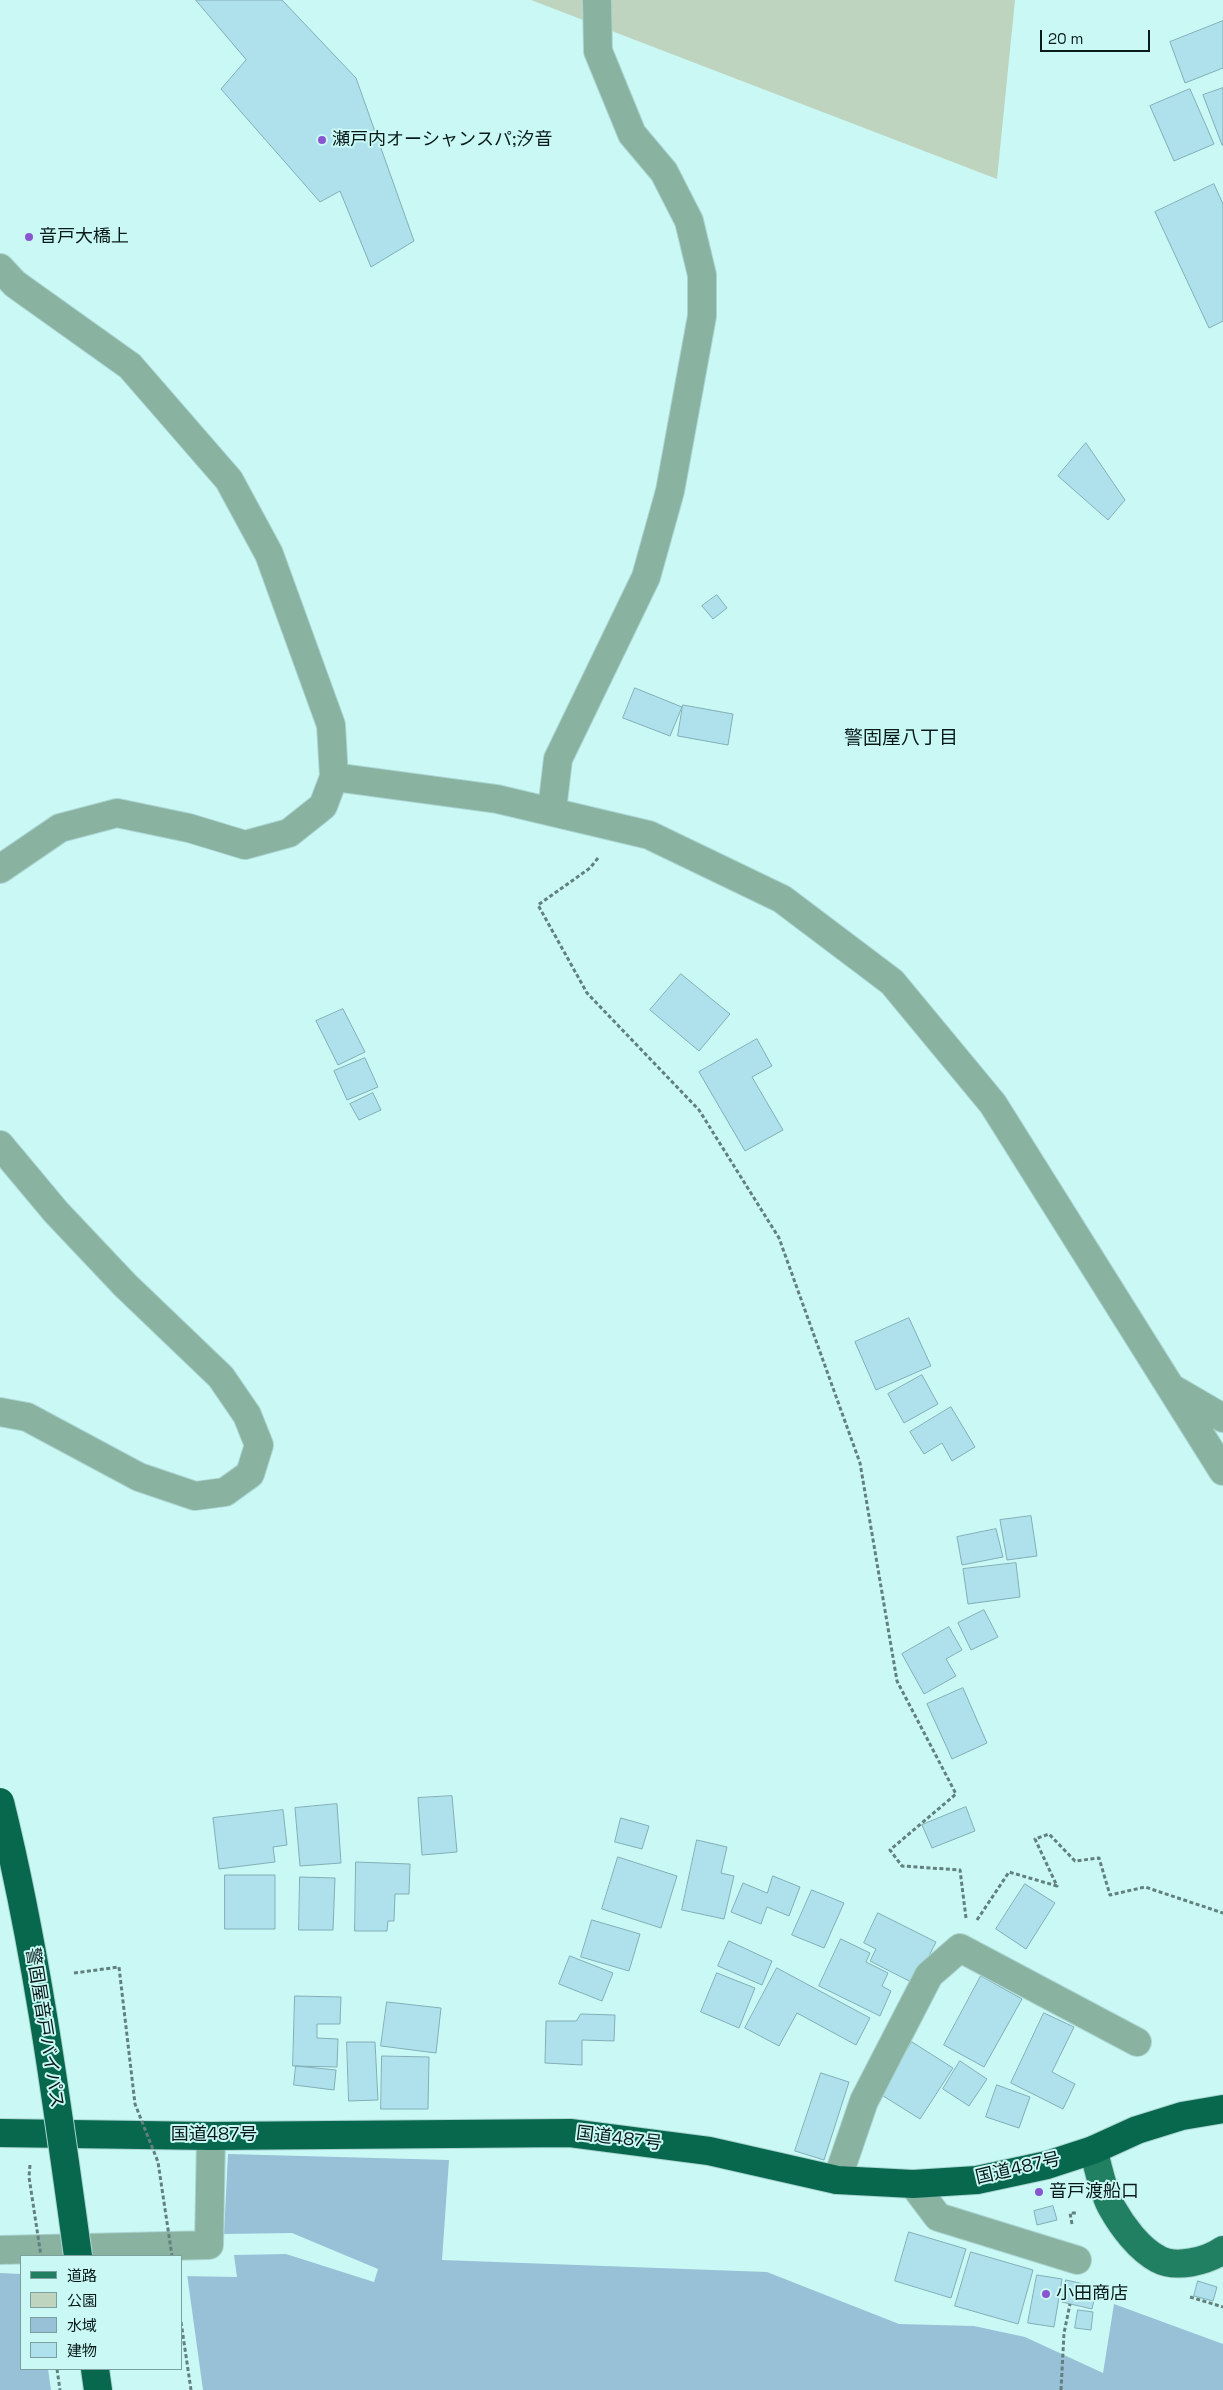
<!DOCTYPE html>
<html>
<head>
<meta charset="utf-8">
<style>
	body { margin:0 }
	#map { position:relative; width:1223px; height:2390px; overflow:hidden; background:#caf9f5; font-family:"Space Grotesk","Noto Sans JP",sans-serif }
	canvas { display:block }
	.legend { position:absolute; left:20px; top:2255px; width:162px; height:115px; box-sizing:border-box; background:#caf9f5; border:1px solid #7ca09d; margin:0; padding:6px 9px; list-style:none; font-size:15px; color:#081a19 }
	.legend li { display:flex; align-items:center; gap:10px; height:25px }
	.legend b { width:25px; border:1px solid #7ca09d }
	.scale { position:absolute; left:1040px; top:30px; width:110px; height:22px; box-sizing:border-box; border:2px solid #081a19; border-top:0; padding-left:6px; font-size:15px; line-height:18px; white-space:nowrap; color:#081a19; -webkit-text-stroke:4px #caf9f5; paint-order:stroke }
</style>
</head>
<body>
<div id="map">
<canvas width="1223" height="2390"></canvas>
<ul class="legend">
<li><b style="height:6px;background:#217f62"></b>道路</li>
<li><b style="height:14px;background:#bed4be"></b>公園</li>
<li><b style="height:14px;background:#98c0d7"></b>水域</li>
<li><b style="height:14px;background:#aee1eb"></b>建物</li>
</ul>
<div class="scale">20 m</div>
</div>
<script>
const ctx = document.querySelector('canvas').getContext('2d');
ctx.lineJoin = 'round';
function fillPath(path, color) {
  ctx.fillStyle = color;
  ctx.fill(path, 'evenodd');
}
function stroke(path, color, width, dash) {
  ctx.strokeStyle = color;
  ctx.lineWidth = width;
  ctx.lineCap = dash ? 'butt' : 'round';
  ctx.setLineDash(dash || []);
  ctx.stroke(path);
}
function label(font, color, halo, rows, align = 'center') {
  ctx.font = font + ' "Space Grotesk","Noto Sans JP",sans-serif';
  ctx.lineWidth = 4;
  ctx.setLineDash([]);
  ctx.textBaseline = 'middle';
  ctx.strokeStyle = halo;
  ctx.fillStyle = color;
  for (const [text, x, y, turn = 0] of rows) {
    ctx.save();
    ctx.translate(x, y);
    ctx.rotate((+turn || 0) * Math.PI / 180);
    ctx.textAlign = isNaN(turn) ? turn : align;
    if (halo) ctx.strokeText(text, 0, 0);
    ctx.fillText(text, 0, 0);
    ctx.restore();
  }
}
const green = new Path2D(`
	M531,0H1015L997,179Z`);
const water = new Path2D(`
	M228,2154L449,2160L442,2260L767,2272L899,2324L974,2326L1025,2337L1103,2373L1114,2304L1223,2344V2390H0V2273L21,2274V2369H181V2276L237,2277L234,2255L286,2254L374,2282L378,2269L292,2233L224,2234Z`);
const pier = new Path2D(`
	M181,2273L187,2274L203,2390H51L48,2369H181Z`);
const building = new Path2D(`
	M196,0H282L356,78L414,241L371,267L340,191L320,202L221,89L246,60Z
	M1223,21V68L1185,83L1170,42Z
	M1223,88V145H1222L1203,95Z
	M1190,89L1214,144L1174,161L1150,106Z
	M1214,184L1223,204V321L1209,328L1155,212Z
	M1086,443L1125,500L1108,520L1058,476Z
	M717,595L727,608L713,619L702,606Z
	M635,688L682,707L670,736L623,718Z
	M683,705L733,714L728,745L678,736Z
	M681,974L730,1014L699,1051L650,1010Z
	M343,1009L365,1052L338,1065L316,1021Z
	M757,1039L772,1066L752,1077L783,1130L745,1151L699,1072Z
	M365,1058L378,1087L347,1100L334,1071Z
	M373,1093L381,1110L359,1120L350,1104Z
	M909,1318L931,1366L876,1390L855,1342Z
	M922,1375L938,1404L904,1423L888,1394Z
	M951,1407L975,1447L952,1461L942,1443L924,1454L910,1432Z
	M1031,1516L1037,1556L1007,1560L1000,1520Z
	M996,1529L1003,1557L962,1565L957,1537Z
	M1016,1563L1020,1597L968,1604L963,1569Z
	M984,1610L998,1637L971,1650L958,1623Z
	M949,1627L962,1650L946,1659L956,1676L924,1694L902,1654Z
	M963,1688L987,1743L952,1759L927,1704Z
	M452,1796L457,1852L422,1855L418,1798Z
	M337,1804L341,1863L300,1866L295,1808Z
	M966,1807L975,1831L932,1848L922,1825Z
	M283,1810L287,1845L273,1847L275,1862L219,1869L213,1818Z
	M621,1818L649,1826L642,1849L615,1842Z
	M697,1840L727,1847L721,1873L734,1876L724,1919L682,1910Z
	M618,1857L677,1876L661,1928L602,1909Z
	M356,1862L410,1864L409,1894H395L394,1921H388L387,1931H355Z
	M225,1875H275V1929H225Z
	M773,1876L800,1887L789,1916L767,1907L761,1924L731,1912L743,1883L767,1893Z
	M300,1877L335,1878L333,1930H299Z
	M1025,1884L1055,1903L1026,1949L996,1929Z
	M812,1890L844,1903L824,1948L792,1935Z
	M878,1913L936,1942L915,1984L870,1961L876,1949L864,1943Z
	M592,1920L640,1934L629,1971L581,1957Z
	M841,1939L870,1953L866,1962L888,1973L882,1986L891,1991L880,2016L819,1986Z
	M729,1941L772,1961L762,1985L718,1966Z
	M570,1956L613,1973L602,2001L559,1984Z
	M777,1968L870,2018L856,2045L797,2013L779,2046L745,2028Z
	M717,1973L755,1988L739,2028L701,2012Z
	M981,1976L1022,1999L984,2067L944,2045Z
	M295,1996L341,1997L340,2024H317V2038L338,2039L337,2067L293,2066Z
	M387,2002L441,2008L436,2053L381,2046Z
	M1044,2013L1074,2027L1052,2072L1075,2084L1063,2109L1011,2083Z
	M581,2014L615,2015L614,2041L582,2040V2065L545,2063L546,2021H576Z
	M347,2042H375L378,2100L349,2101Z
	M912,2042L953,2068L920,2119L880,2094Z
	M382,2056L429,2057L428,2109H381Z
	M960,2061L987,2079L969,2106L943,2089Z
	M296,2066L336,2070L334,2090L294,2085Z
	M821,2073L849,2082L824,2160L795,2151Z
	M997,2085L1030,2097L1019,2128L986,2117Z
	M1053,2206L1057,2220L1037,2225L1034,2211Z
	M909,2232L966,2249L951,2298L895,2281Z
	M971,2252L1033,2270L1018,2324L955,2306Z
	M1037,2275L1062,2279L1054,2327L1028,2323Z
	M1066,2280L1097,2287L1092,2309L1062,2302Z
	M1198,2281L1217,2287L1213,2301L1194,2296Z
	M1078,2310L1093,2312L1091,2330L1075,2328Z`);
const path = new Path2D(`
	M598,858L590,868L538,905L587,993L699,1110L779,1238L860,1463L897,1681L956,1794L890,1850L902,1866L960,1870L966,1918
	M977,1920L1009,1872L1057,1886L1035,1839L1049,1834L1075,1861L1099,1858L1110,1895L1145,1887L1223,1913
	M1072,2224L1070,2213H1077
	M1190,2297L1223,2307
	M181,2322L191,2390
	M57,2369L60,2390
	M1061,2390L1064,2333L1070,2304`);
const minor = new Path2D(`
	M0,268L15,284L130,366L229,480L269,554L331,725L334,777L323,806L289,833L245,845L189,828L117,813L60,828L0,869
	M334,777L497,799L649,835L782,899L892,982L993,1104L1223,1471
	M552,810L558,759L646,577L670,491L702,316V275L689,221L664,172L632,134L598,51L597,0
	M0,1145L56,1212L125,1285L221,1377L247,1415L259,1445L250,1474L225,1492L195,1496L139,1477L27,1417L0,1412
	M1175,1390L1223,1418
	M837,2180L864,2101L929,1975L960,1948L1137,2042
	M913,2184L938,2217L1077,2260
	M0,2250L209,2245L211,2136`);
const major = new Path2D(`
	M1093,2150C1099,2168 1102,2191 1112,2208C1122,2226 1139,2249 1158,2259C1176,2269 1207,2261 1223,2250`);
const highway = new Path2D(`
	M0,2133L211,2136L570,2133L709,2151L837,2180L913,2184L977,2180L1047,2165L1093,2150L1137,2130L1182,2116L1223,2109
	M95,2369L98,2390`);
const pathBridge = new Path2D(`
	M74,1973L119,1967L135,2104L158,2162L172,2256
	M30,2165L29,2177L41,2256`);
const highwayBridge = new Path2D(`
	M0,1802C37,1952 57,2104 78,2256`);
const markers = [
	[322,140,5,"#8856cf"],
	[29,237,5,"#8856cf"],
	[1039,2192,5,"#8856cf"],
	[1046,2294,5,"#8856cf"]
];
const poiNames = [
	["瀬戸内オーシャンスパ;汐音",332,140],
	["音戸大橋上",39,237],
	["音戸渡船口",1049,2192],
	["小田商店",1056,2294]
];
const streetNames = [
	["警固屋音戸バイパス",44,2028,81],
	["国道487号",214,2135],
	["国道487号",619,2139,7],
	["国道487号",1018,2169,-13]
];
const neighbourhoodNames = [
	["警固屋八丁目",901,739]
];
fillPath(green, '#bed4be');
fillPath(water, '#98c0d7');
fillPath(pier, '#caf9f5');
fillPath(building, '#aee1eb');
stroke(building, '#82aeb7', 1);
stroke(minor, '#abd5d2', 30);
stroke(major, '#abd5d2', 30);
stroke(highway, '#abd5d2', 30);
stroke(path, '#61807e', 3, [4, 2.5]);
stroke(minor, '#89b2a1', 28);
stroke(major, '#217f62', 28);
stroke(highway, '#07684e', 28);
stroke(highwayBridge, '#abd5d2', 30, []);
stroke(pathBridge, '#61807e', 3, [4, 2.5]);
stroke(highwayBridge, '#07684e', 28);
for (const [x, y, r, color] of markers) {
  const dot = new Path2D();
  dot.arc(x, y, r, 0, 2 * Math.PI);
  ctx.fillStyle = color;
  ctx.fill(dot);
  stroke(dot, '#caf9f5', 2);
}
label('18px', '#081a19', '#caf9f5', poiNames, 'left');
label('18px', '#081a19', '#caf9f5', streetNames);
label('19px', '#081a19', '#caf9f5', neighbourhoodNames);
</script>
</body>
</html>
